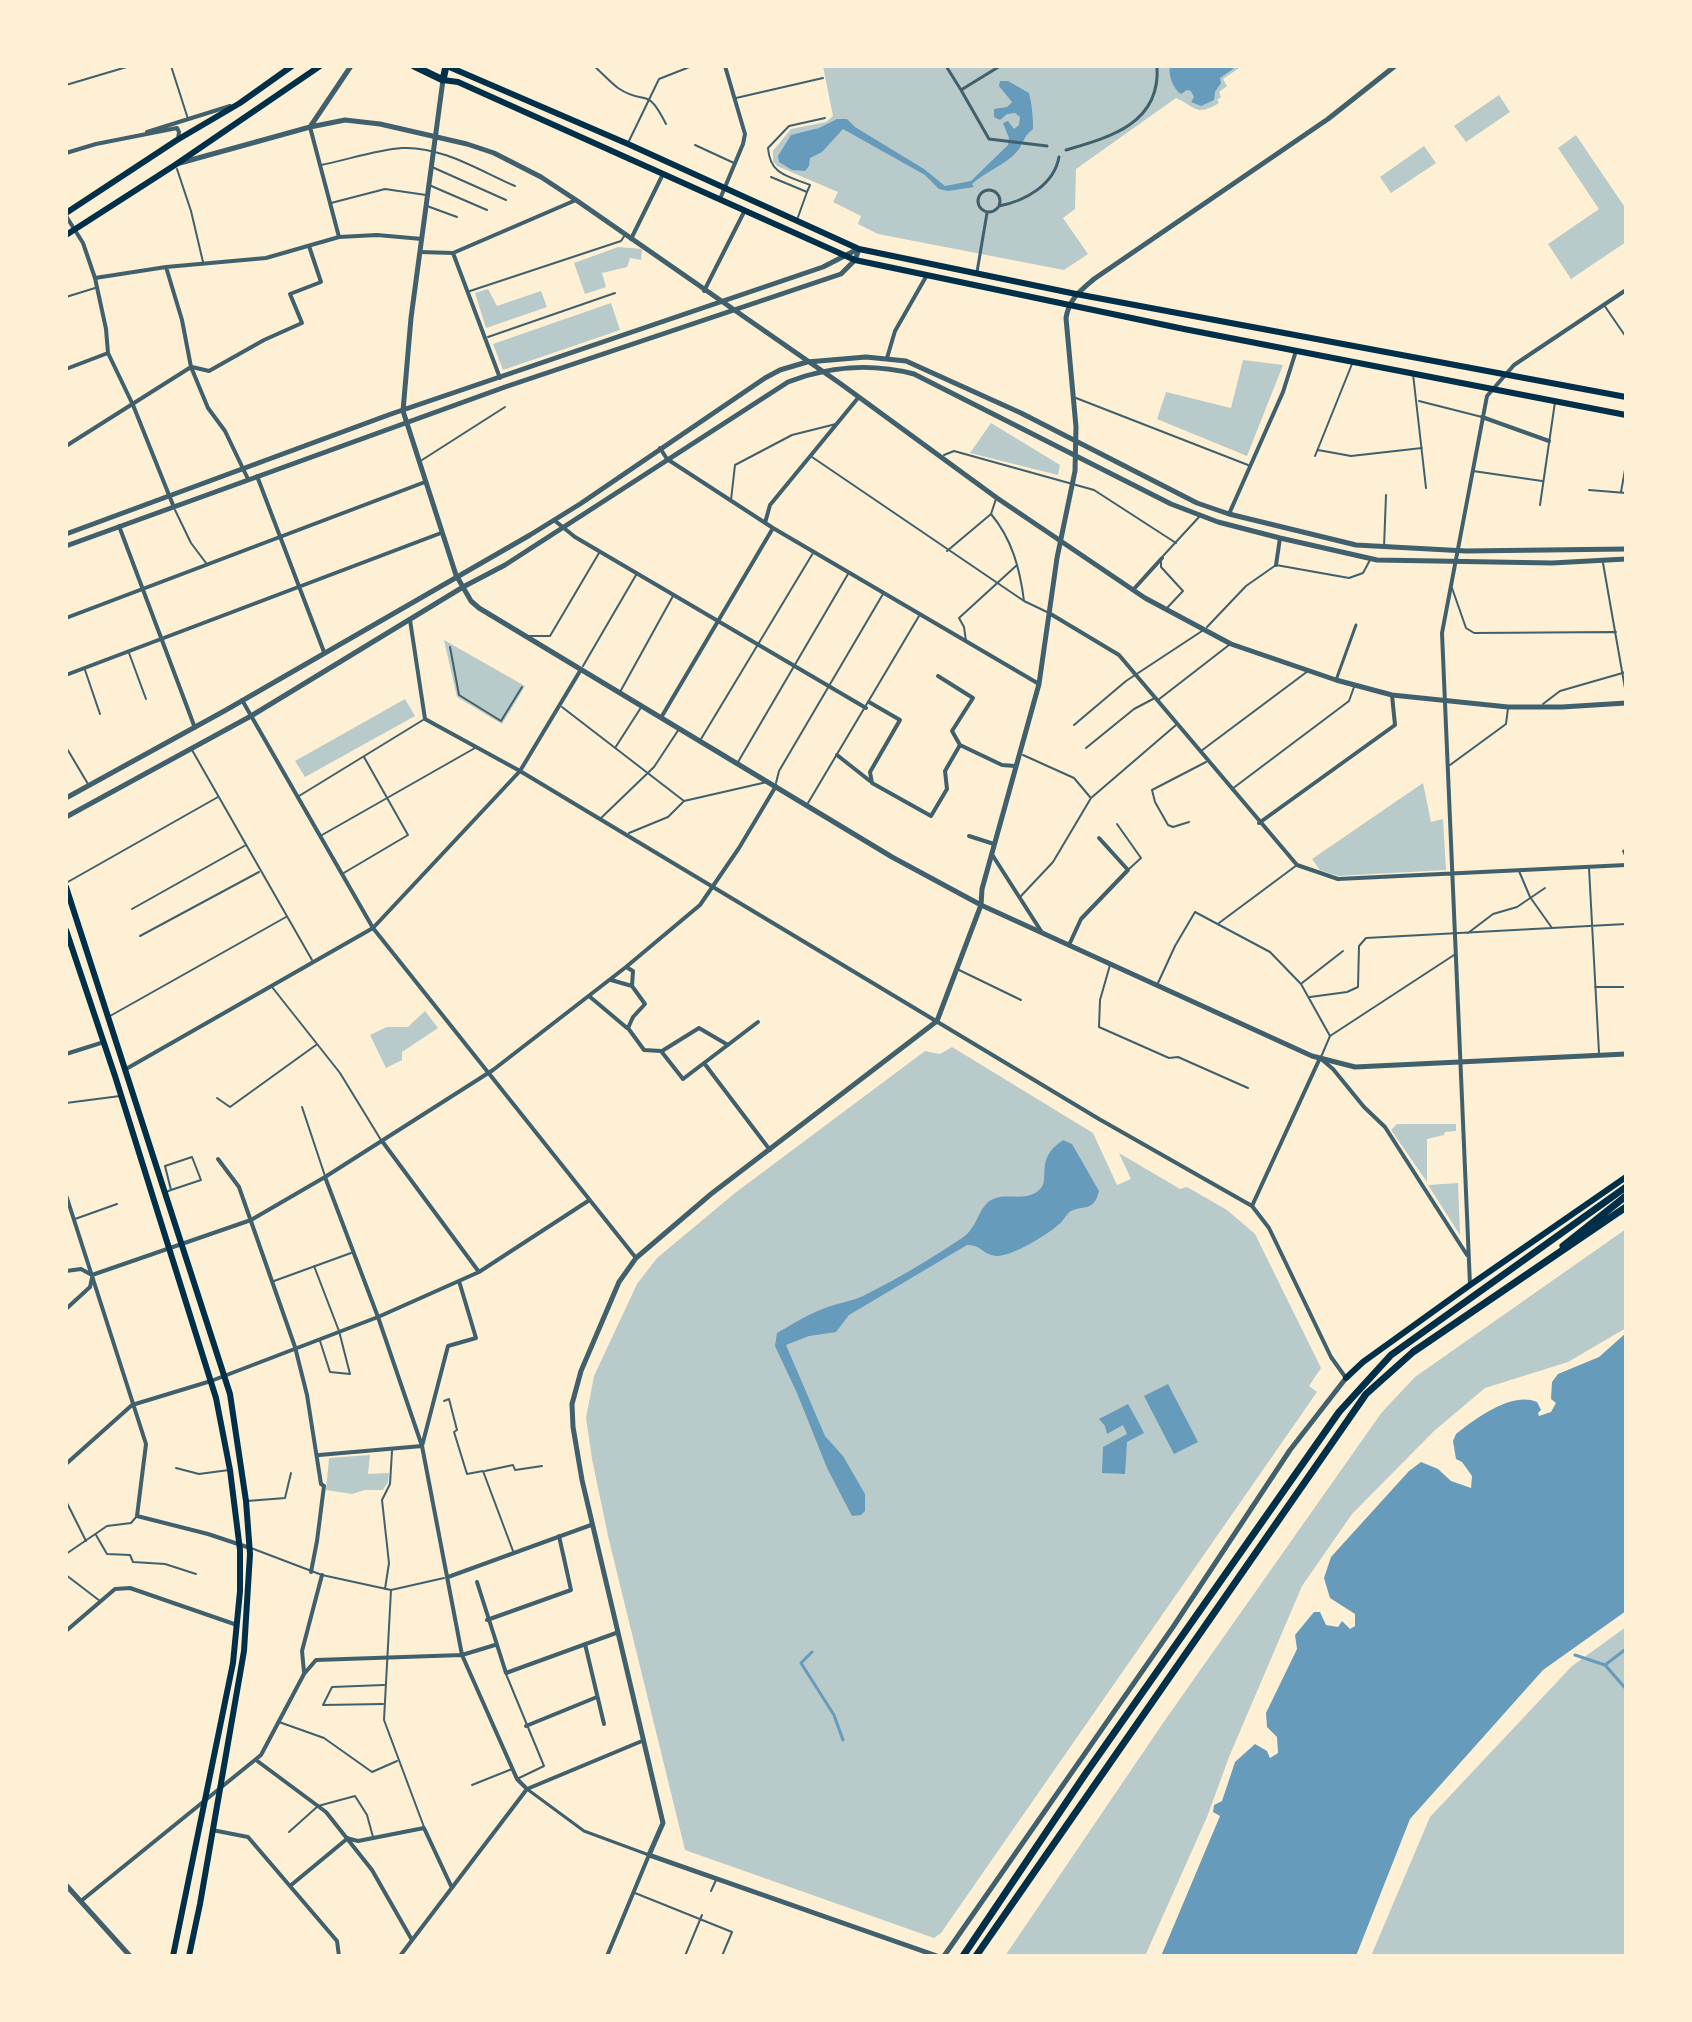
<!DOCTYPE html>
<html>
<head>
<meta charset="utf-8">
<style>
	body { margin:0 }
	#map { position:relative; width:1692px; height:2022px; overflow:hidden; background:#fdf0d5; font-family:"DM Sans",sans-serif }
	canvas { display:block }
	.frame { position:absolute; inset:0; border:68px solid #fdf0d5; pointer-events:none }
</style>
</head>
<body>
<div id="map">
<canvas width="1692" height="2022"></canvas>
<div class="frame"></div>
</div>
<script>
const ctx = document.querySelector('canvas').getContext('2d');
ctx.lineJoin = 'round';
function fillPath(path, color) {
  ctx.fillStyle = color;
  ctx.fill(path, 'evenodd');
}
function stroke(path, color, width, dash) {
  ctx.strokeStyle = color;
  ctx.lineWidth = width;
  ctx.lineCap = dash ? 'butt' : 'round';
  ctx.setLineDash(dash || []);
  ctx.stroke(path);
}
const green = new Path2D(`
	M823,66H1242L1223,79L1227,86L1219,92L1221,97L1217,100L1219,103C1196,117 1196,107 1176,98L1076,169L1075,209L1063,218L1088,254L1064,270L878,234L858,224L861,216L833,202L838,192L777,166L773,161V151L791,129L826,122L833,116Z
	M1499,95L1510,112L1466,142L1454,126Z
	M1576,135L1626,209V242L1571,279L1548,244L1599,209L1558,148Z
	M1424,146L1436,163L1391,193L1380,177Z
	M618,247L642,249L641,260L630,258L627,267L602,273L606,287L585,294L574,263Z
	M488,289L497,306L541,291L547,307L486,328L475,293Z
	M611,303L620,330L503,370L493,344Z
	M1243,360L1283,365L1247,456L1157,419L1166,392L1231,408Z
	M991,423L1060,465L1058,475L970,453Z
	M444,640L525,686L502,724L457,697Z
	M405,699L415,716L305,777L295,761Z
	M1423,783L1431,822L1443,819L1446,870L1338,876L1320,870L1312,859Z
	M425,1011L438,1028L402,1052V1060L386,1068L370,1035L387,1027H408Z
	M952,1047L1093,1133L1117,1185L1131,1179L1119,1153L1180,1189L1187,1187L1227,1210L1255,1234L1321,1368L1309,1386L1317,1392L941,1933L934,1938L685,1850L608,1536L592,1459L586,1418L594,1376L637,1284L657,1258L735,1193L925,1051L940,1054Z
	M1397,1124H1456V1131L1445,1132L1444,1135L1427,1139V1182L1391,1130Z
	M1458,1183L1460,1235L1428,1185Z
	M1626,1229V1328L1568,1362L1485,1388L1434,1431L1352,1514L1302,1586L1229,1757L1207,1817L1145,1956H1005L1163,1723L1382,1412L1415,1377Z
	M370,1455L368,1474L389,1473L388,1482L383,1490H365L352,1494L326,1490L329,1458Z
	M1626,1627V1956H1371L1430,1817L1572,1666Z`);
const water = new Path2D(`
	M1170,66H1232L1233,69L1220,78L1221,83L1215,92L1214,100L1201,106L1191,102L1194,97L1191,91L1187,90L1181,94C1173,89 1168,75 1170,66Z
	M1000,81H1008L1029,93C1032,104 1033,117 1033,129C1025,135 1024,141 1019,149C1008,164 986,171 972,184L974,187L948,191L939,189L925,175L843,129L822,152L810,158L809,166L805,171L792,170L779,162L778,156L791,135L819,128L837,119H847L855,127L924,169L945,186L971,181L1008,145L1009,138L1003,123L1008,121L1014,129L1019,125L1020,117L1015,113L1007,114L1000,120L994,117V109L1007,107L1012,102L999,86Z
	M1063,1140L1072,1144L1099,1191C1094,1212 1083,1205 1071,1211C1066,1214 1063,1222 1058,1225C1047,1235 1011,1257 996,1256C984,1255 980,1244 967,1245L849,1315L836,1332L809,1336L786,1345L825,1436L843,1456L865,1494V1511L861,1515L852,1516L827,1468L797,1393L775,1346L777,1333C791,1325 805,1316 820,1310C835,1303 852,1302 867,1294C899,1278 932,1258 962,1238C978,1228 977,1209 991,1200C1005,1192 1024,1202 1038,1191C1053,1180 1032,1161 1063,1140Z
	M1626,1333V1611L1543,1670L1410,1819L1356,1956H1161L1220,1816L1213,1812L1214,1805L1222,1801L1235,1762L1255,1744L1267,1751L1270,1758L1278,1753L1277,1737L1267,1727L1266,1713L1297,1649L1295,1635L1314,1612H1320L1326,1625L1338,1627L1342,1621L1350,1629L1355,1626V1614L1330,1598L1324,1578L1331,1557L1409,1471L1421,1462L1438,1469L1451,1481L1471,1488L1472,1476L1462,1462L1456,1459L1453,1441L1456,1434C1475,1419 1512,1391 1537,1402L1541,1410L1538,1413L1539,1416L1551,1412L1556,1403L1551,1399L1552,1382L1558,1374L1599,1357Z
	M1168,1384L1198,1442L1174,1454L1144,1396Z
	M1128,1404L1144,1433L1127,1442L1125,1474L1102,1473L1103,1447L1127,1434L1123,1425L1107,1434L1105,1426L1099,1419Z`);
const stream = new Path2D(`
	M812,1652L801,1663L834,1715L843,1740
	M1575,1655L1605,1665L1626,1689
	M1605,1665L1626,1649`);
const service = new Path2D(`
	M171,66L188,119
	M594,66C602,73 610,82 618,88C646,107 646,84 666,124
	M66,85L130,66
	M736,98L823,78
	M628,143L659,79L692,66
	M695,145L734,163
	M321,165C347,160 375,150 402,148C442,146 480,171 515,186
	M432,167L506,200
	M177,169L191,211L203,262
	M771,177L807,192L798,217
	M429,185L487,210
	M807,192L810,185C788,176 770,175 768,148L789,126L825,118
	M331,203L385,189L426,195
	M427,206L457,217
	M470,291L621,241L625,235
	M66,297L95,288
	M1604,305L1626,337
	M488,337L615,293
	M1413,374L1426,488
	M1076,398L1248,465
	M1419,401L1482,417
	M1318,450L1351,456L1422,448
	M944,455L954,451L1094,490L1176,543
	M1315,456L1352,364
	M812,457L1024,601L1047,612
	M422,460L505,407
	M1473,471L1542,481
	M1589,490L1626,493
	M1621,492L1626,464
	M731,500L735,465L792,435L836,424
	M1540,505L1555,402
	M175,510L191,543L206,563
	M991,514C1012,539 1020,569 1024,601
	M1384,547L1386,495
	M947,551L991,514L996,499
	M1163,556L1199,517
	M1161,562V567L1183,591L1166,609
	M1603,563L1626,694
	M1452,588L1466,628L1474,633L1616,632
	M1207,627L1246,586L1276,565L1349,578L1363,573L1370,560
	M529,636H550L599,553
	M966,641L964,627L959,618L1017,565
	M450,647L459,695L501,721L522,687
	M129,653L146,699
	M583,666L636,575
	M85,670L100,714
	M620,692L673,596
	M1158,700L1229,645
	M1543,704L1560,691L1626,672
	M562,707L684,801
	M1074,725L1126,681L1202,631
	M701,739L813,553
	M66,747L88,784
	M615,748L642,706
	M1086,748L1134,709L1153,699
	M192,750L312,960
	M1201,751L1308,671
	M1023,755L1074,778L1090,797
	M738,762L848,574
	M1450,765L1506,724L1508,708
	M776,783L779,771L883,594
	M1232,789L1349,701L1354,687
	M299,796L423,720
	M808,803L919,616
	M600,819L654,767L679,729
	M1189,822L1173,827L1168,825L1155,802L1152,790L1206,762
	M1117,824L1141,858L1129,869
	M629,833L668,817L684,801L767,782
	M322,835L475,748
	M1626,849L1623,851L1626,857
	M1589,868L1599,1053
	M1519,871L1530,897L1552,928
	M342,874L408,835L364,757
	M66,883L218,797
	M1021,896L1053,862L1091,798L1176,725
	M132,909L246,845
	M1219,923L1297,865
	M1468,933L1493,914L1517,907L1545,888
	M140,936L259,872
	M1110,965L1100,1000L1099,1027L1169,1058L1178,1057L1248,1088
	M957,969L1021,1000
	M1158,983L1175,946L1195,912L1270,952L1301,984L1330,1036L1321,1057
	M1302,983L1343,951
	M272,987L340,1073L381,1140
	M1595,987H1626
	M1310,997L1347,992L1358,987L1359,946L1366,938L1626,924
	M110,1016L286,917
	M1330,1036L1454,955
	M217,1098L230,1107L316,1045
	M66,1103L120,1096
	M302,1107L325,1176
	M166,1192L171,1190L201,1180L192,1157L165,1166L171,1190
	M75,1219L117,1204
	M314,1266L339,1331L350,1374L330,1372L320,1341
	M274,1281L351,1253
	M444,1401L449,1399L457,1430L454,1432L467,1474L483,1471L513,1551
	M176,1468L199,1474L229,1470
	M485,1471L513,1465L515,1470L542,1466
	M66,1501L86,1541
	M247,1501L285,1498L291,1473
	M96,1535L107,1554L130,1555L133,1562L165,1564L196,1574
	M251,1548L322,1575L391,1590L444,1578
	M66,1554L107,1526L131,1523L137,1516
	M66,1575L100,1601
	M385,1589L389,1563L382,1500L390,1484L392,1451
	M391,1590L384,1720L424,1827
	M506,1674L544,1766L517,1779
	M383,1704L323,1705L332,1687L384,1685
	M279,1722L324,1738L372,1772L397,1761
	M472,1785L512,1769
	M289,1832L318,1806L355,1796L367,1815L373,1837
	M711,1891L716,1880
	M635,1893L732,1932L722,1956
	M685,1956L702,1915`);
const pedestrian = new Path2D(`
	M946,66L961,90L1000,66
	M961,90L989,139L1047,146
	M1066,150C1111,137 1161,123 1157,66
	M978 201a11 11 0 1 1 22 0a11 11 0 1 1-22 0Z
	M999,206C1025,201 1054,185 1059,157
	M977,272L987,213
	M1336,680L1356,625
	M527,1789L584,1831L649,1855`);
const minor = new Path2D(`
	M310,127L339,237
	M147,132L230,106
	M66,153L96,144L177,128L179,132L178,139
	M720,199L743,144L745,134L725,66
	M66,216L83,243L95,278L106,329L108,353L133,405L173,505
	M631,239L663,174
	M420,252L453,253L576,200
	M453,253L500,378
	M95,278L166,267L266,258L339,237L377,235L422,239
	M704,291L744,212
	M887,358L895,331L927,275
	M191,367L208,408L225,431L248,479
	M192,367L209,371L264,340L302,323L290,294L321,282L309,246
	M66,369L108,353
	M1482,417L1549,441
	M66,446L191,367L182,320L166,267
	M660,448L667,459L773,528L1039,684
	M257,476L324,652
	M1229,514L1283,392L1296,351
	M554,520L575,537L866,708
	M765,523L770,505L858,398
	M119,526L195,728
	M1276,565L1280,538
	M1133,590L1162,558
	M1049,613L1119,655L1297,865L1338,879L1626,865
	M66,618L425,482
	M410,620L425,719L520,771L1099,1119L1252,1206L1269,1228L1331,1357L1346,1378
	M66,675L441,533
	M938,676L973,698L952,731L960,745
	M242,700L373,928L636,1258
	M869,702L900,720L870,772L872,783L931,816L947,789L945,771L960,745L1002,765L1015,766
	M662,716L773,528
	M837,755L870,781
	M1259,823L1395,725L1392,695
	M969,836L994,844
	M993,856L1041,931
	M1069,945L1081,919L1128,870L1099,838
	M626,967L633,971L632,986L645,1004L633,1017L628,1028L644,1050L661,1051L683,1079L758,1022
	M611,980L632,986
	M589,996L627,1028
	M662,1051L699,1028L728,1045
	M66,1054L104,1042
	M704,1063L770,1150
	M126,1069L373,928L520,771L580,671
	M382,1141L479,1272
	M218,1159L239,1187L295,1347L307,1395L321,1484L324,1486L317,1541L311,1572
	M325,1177L378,1317L422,1446L462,1655L517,1779L527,1789
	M66,1195L146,1444L137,1516L208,1534L250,1548
	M1252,1206L1320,1058L1333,1069L1364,1107L1385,1127L1467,1255
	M66,1271L81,1269L90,1274
	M92,1275L251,1220L325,1177L493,1070L626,967L700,905L739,848L776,786
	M1470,1285L1442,633L1487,396L1514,365L1626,290
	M66,1309L90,1287L92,1278
	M319,1455L422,1446L448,1346L476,1338L459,1281
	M66,1464L132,1405L211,1381L378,1317L479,1272L588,1201
	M448,1577L591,1525
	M477,1582L506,1673L616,1633
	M487,1620L571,1590L559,1536
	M66,1631L115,1589L130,1588L237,1625
	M585,1644L604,1724
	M304,1672L302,1651L322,1575
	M526,1726L597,1697
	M256,1760L326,1812L372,1870L412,1940
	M212,1830L248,1837L337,1941L339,1956
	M350,1839L358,1841L424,1828L452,1888
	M290,1886L348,1838
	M81,1901L261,1755L304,1674L316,1660L462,1655L495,1645
	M400,1956L527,1789L642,1741
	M607,1956L649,1855`);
const tertiary = new Path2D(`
	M443,80L411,318L403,411L456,575L471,601L479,608L892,857L981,905L1312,1056L1355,1067L1626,1054
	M310,127L351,66
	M180,163L310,127L345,120L380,124L467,144L494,153L541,177L576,200L841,384L997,498L1145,598L1231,644L1336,680L1392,695L1508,707H1562L1626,703
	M66,534L391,414L823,267L858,249
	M66,546L505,387L841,274L855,260L859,249
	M66,798L226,710L530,535L580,504L765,378L780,370L807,362L866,357L906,361L1021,413L1197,503L1229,514L1356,545L1466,551L1626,549
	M66,817L251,716L463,587L505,565L788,382C828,366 872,363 914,374L1171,504L1218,522L1280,538L1377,560L1552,563L1626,559
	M66,1885L130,1956
	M937,1956L649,1855L663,1823L582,1480L573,1427L572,1404L581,1371L619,1282L636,1258L711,1194L937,1021L981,905L982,889L1039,684L1057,558L1075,471L1076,427L1066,318C1069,299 1080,291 1094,279L1328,119L1395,66
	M944,1956L1173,1627L1290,1450L1346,1378`);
const secondary = new Path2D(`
	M447,66L628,144L859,249L1076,294L1626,397
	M443,80L458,82L855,260L1184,329L1626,415
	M66,213L177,140L240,103L292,66
	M66,235L175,165L320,66
	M66,887L230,1394L246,1501L250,1554L244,1651L200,1904L189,1956
	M66,930L115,1076L216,1398L230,1470L240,1550V1591L233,1663L173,1956
	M1346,1378L1363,1362L1470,1285L1626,1177`);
const primary = new Path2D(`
	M414,66L443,80L446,66`);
const trunk = new Path2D(`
	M1563,1246L1626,1196
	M963,1956L1086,1773L1339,1412L1391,1355L1626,1187
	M976,1956L1366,1394L1413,1352L1626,1207`);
fillPath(green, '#b9caca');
fillPath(water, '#669bbc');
stroke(stream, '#669bbc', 3);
stroke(service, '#3f606c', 2);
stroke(pedestrian, '#3f606c', 3);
stroke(minor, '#3f606c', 4);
stroke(tertiary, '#3f606c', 5);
stroke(secondary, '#003049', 6);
stroke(primary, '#003049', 7);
stroke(trunk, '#003049', 7);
</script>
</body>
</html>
